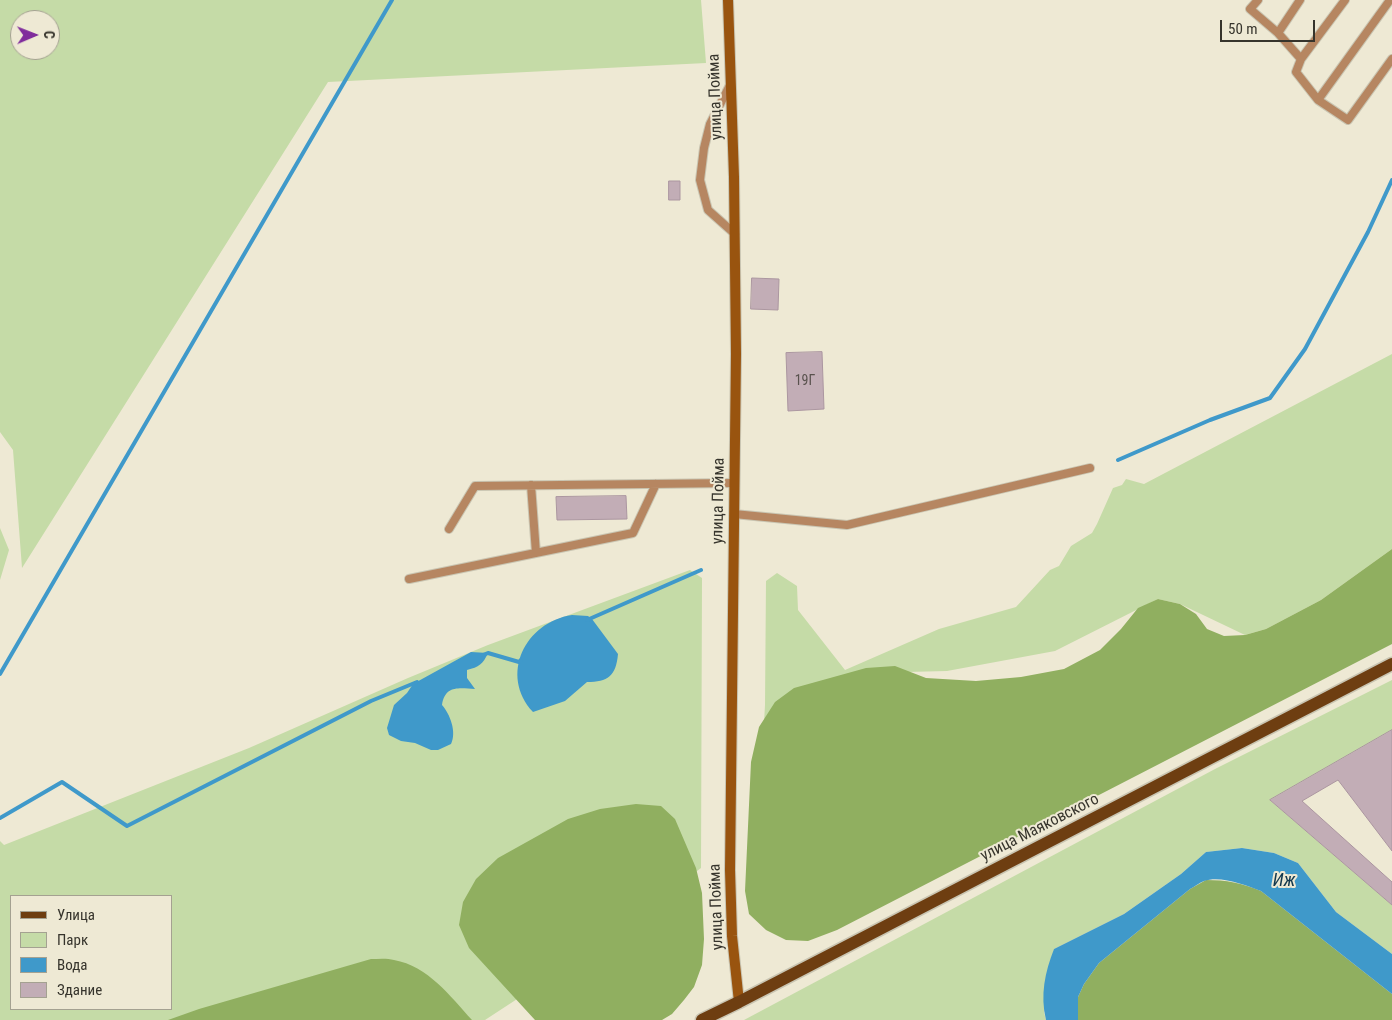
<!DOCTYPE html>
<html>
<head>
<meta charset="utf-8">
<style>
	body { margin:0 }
	#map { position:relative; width:1392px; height:1020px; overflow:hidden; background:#eee9d4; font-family:"Roboto Condensed",sans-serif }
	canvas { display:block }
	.legend { position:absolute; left:10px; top:895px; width:162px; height:115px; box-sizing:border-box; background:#eee9d4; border:1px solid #a4a191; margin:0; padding:6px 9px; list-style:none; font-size:15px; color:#36342c }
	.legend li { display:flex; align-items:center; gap:10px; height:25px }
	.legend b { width:25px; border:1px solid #a4a191 }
	.north { position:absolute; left:10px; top:10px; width:50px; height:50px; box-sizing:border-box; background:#eee9d4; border:1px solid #a4a191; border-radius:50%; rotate:89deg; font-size:14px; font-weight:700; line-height:20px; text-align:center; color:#36342c }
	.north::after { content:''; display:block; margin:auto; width:18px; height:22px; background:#802d9c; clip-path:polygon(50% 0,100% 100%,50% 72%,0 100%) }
	.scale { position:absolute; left:1220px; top:20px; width:95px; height:22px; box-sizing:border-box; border:2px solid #36342c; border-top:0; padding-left:6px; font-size:15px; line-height:18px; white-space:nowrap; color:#36342c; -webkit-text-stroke:4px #eee9d4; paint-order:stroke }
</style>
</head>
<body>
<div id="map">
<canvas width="1392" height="1020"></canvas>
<ul class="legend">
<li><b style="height:6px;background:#6e3e11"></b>Улица</li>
<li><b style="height:14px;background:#c5dba7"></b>Парк</li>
<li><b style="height:14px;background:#3f99ca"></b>Вода</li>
<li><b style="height:14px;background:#c2adb6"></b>Здание</li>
</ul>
<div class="north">С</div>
<div class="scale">50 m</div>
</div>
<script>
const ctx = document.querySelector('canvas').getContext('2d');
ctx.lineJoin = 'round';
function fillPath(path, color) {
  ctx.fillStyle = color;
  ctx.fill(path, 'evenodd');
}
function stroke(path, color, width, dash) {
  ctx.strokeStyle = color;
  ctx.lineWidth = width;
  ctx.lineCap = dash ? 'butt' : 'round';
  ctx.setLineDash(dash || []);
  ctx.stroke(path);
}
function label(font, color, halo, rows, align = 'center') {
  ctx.font = font + ' "Roboto Condensed",sans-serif';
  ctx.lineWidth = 4;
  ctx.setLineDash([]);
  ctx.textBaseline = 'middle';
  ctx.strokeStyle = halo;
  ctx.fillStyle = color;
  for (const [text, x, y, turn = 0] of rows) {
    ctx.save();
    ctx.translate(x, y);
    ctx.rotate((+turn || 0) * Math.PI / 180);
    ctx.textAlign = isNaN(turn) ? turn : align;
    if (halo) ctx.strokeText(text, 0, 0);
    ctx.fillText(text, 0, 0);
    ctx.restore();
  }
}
const green = new Path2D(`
	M0,0H701L706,63L328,82L22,568L13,450L0,432ZM20,20H50V50H20Z
	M1392,354V549L1321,600L1266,629L1245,635L1180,604L1158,599L1055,651L947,671L866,673L758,829L765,705L766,581L777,573L797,586L798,610L845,670L939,629L1016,607L1050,570L1059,566L1071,546L1092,533L1097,524L1113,488L1122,485L1126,479L1144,484Z
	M0,528L9,550L0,580Z
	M690,570L702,578L701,868L589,952L485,1020H0V841L4,845L249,748L408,678L488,645ZM11,896H171V1009H11Z
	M1392,680V730L1270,800L1392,905V954L1336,912L1298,863L1274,853L1242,848L1206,852L1181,874L1124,914L1054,949L1044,1012L1046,1020H744L1215,769Z`);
const forest = new Path2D(`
	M1392,549V644L837,930L808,941L786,940L766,930L749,914L745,891L751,762L759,727L775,702L794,688L866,668L895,666L926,678L976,681L1021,677L1064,669L1100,650L1121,629L1138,608L1158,599L1180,604L1196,614L1207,629L1224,636L1245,635L1266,629L1321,600Z
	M636,804L661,806L675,819L696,868L702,893L704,939L702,965L694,987L684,1000L672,1014L662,1020H535L469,948L459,925L463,902L476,879L498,858L568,819L600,809Z
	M1206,880C1226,880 1242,883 1261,891L1392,994V1020H1078V997L1084,984L1099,963L1190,889Z
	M371,959C378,959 387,958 394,960C428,966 450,996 472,1020H168L199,1009Z`);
const water = new Path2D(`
	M572,615L588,616L592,619L618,654C616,676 608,682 587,682L565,701L533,712C499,675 525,622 572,615Z
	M471,652L488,653C483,664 479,667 467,670V678L475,689C459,688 445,685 442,705C450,714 457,732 451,744L438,750H431L415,743L401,741L389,735L387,728L394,705L407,693L413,684Z
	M1242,848L1274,853L1298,863L1336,912L1392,954V994L1261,891C1246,885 1220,875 1204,881C1199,883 1194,887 1190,889L1099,963L1084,984L1078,997V1020H1046C1040,995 1045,972 1054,949L1124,914L1181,874L1206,852Z`);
const stream = new Path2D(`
	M1118,460L1210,420L1270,398L1305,349L1368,232L1392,180
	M587,620L701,570
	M483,655L488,653L519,662L521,660
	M0,674L392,0
	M0,818L62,782L127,826L371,701L417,682`);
const building = new Path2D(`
	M669,181H680V200H669Z
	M752,278L779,279L778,310L751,309Z
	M822,352L824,409L788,411L786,353Z
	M626,496L627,519L557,520L556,497Z
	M1392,730V851L1338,780L1302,801L1392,882V905L1270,800Z`);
const service = new Path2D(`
	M1258,0L1250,9L1278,33
	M1300,0L1278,33L1301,59L1345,0
	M1390,0L1318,100L1348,120L1392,59
	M1301,59L1296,72L1318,100
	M730,85L710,124L704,148L700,180L708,210L735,234
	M531,485L536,553
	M734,514L847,525L1090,468
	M449,529L475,486L734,483
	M409,579L633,533L656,484`);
const secondary = new Path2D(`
	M728,0L734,177L736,354L730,870L732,936L739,1002`);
const primary = new Path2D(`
	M702,1020L739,1002L1392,664`);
const numberNames = [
	["19Г",805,381]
];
const streetNames = [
	["улица Пойма",716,97,-92],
	["улица Пойма",719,501,-89],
	["улица Маяковского",1040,828,-27],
	["улица Пойма",717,907,-92]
];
const waterNames = [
	["Иж",1284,881]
];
fillPath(green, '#c5dba7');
fillPath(forest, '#90af60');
fillPath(water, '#3f99ca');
stroke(stream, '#3f99ca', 4);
fillPath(building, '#c2adb6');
stroke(building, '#ab96a0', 1);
stroke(service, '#c9c5b2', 10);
stroke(secondary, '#c9c5b2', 12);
stroke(primary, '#c9c5b2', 15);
stroke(service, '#b68661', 8);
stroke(secondary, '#99540f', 10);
stroke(primary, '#6e3e11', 12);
label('14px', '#59524e', null, numberNames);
label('16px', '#36342c', '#eee9d4', streetNames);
label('italic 18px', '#12384e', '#eee9d4', waterNames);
</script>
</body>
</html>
